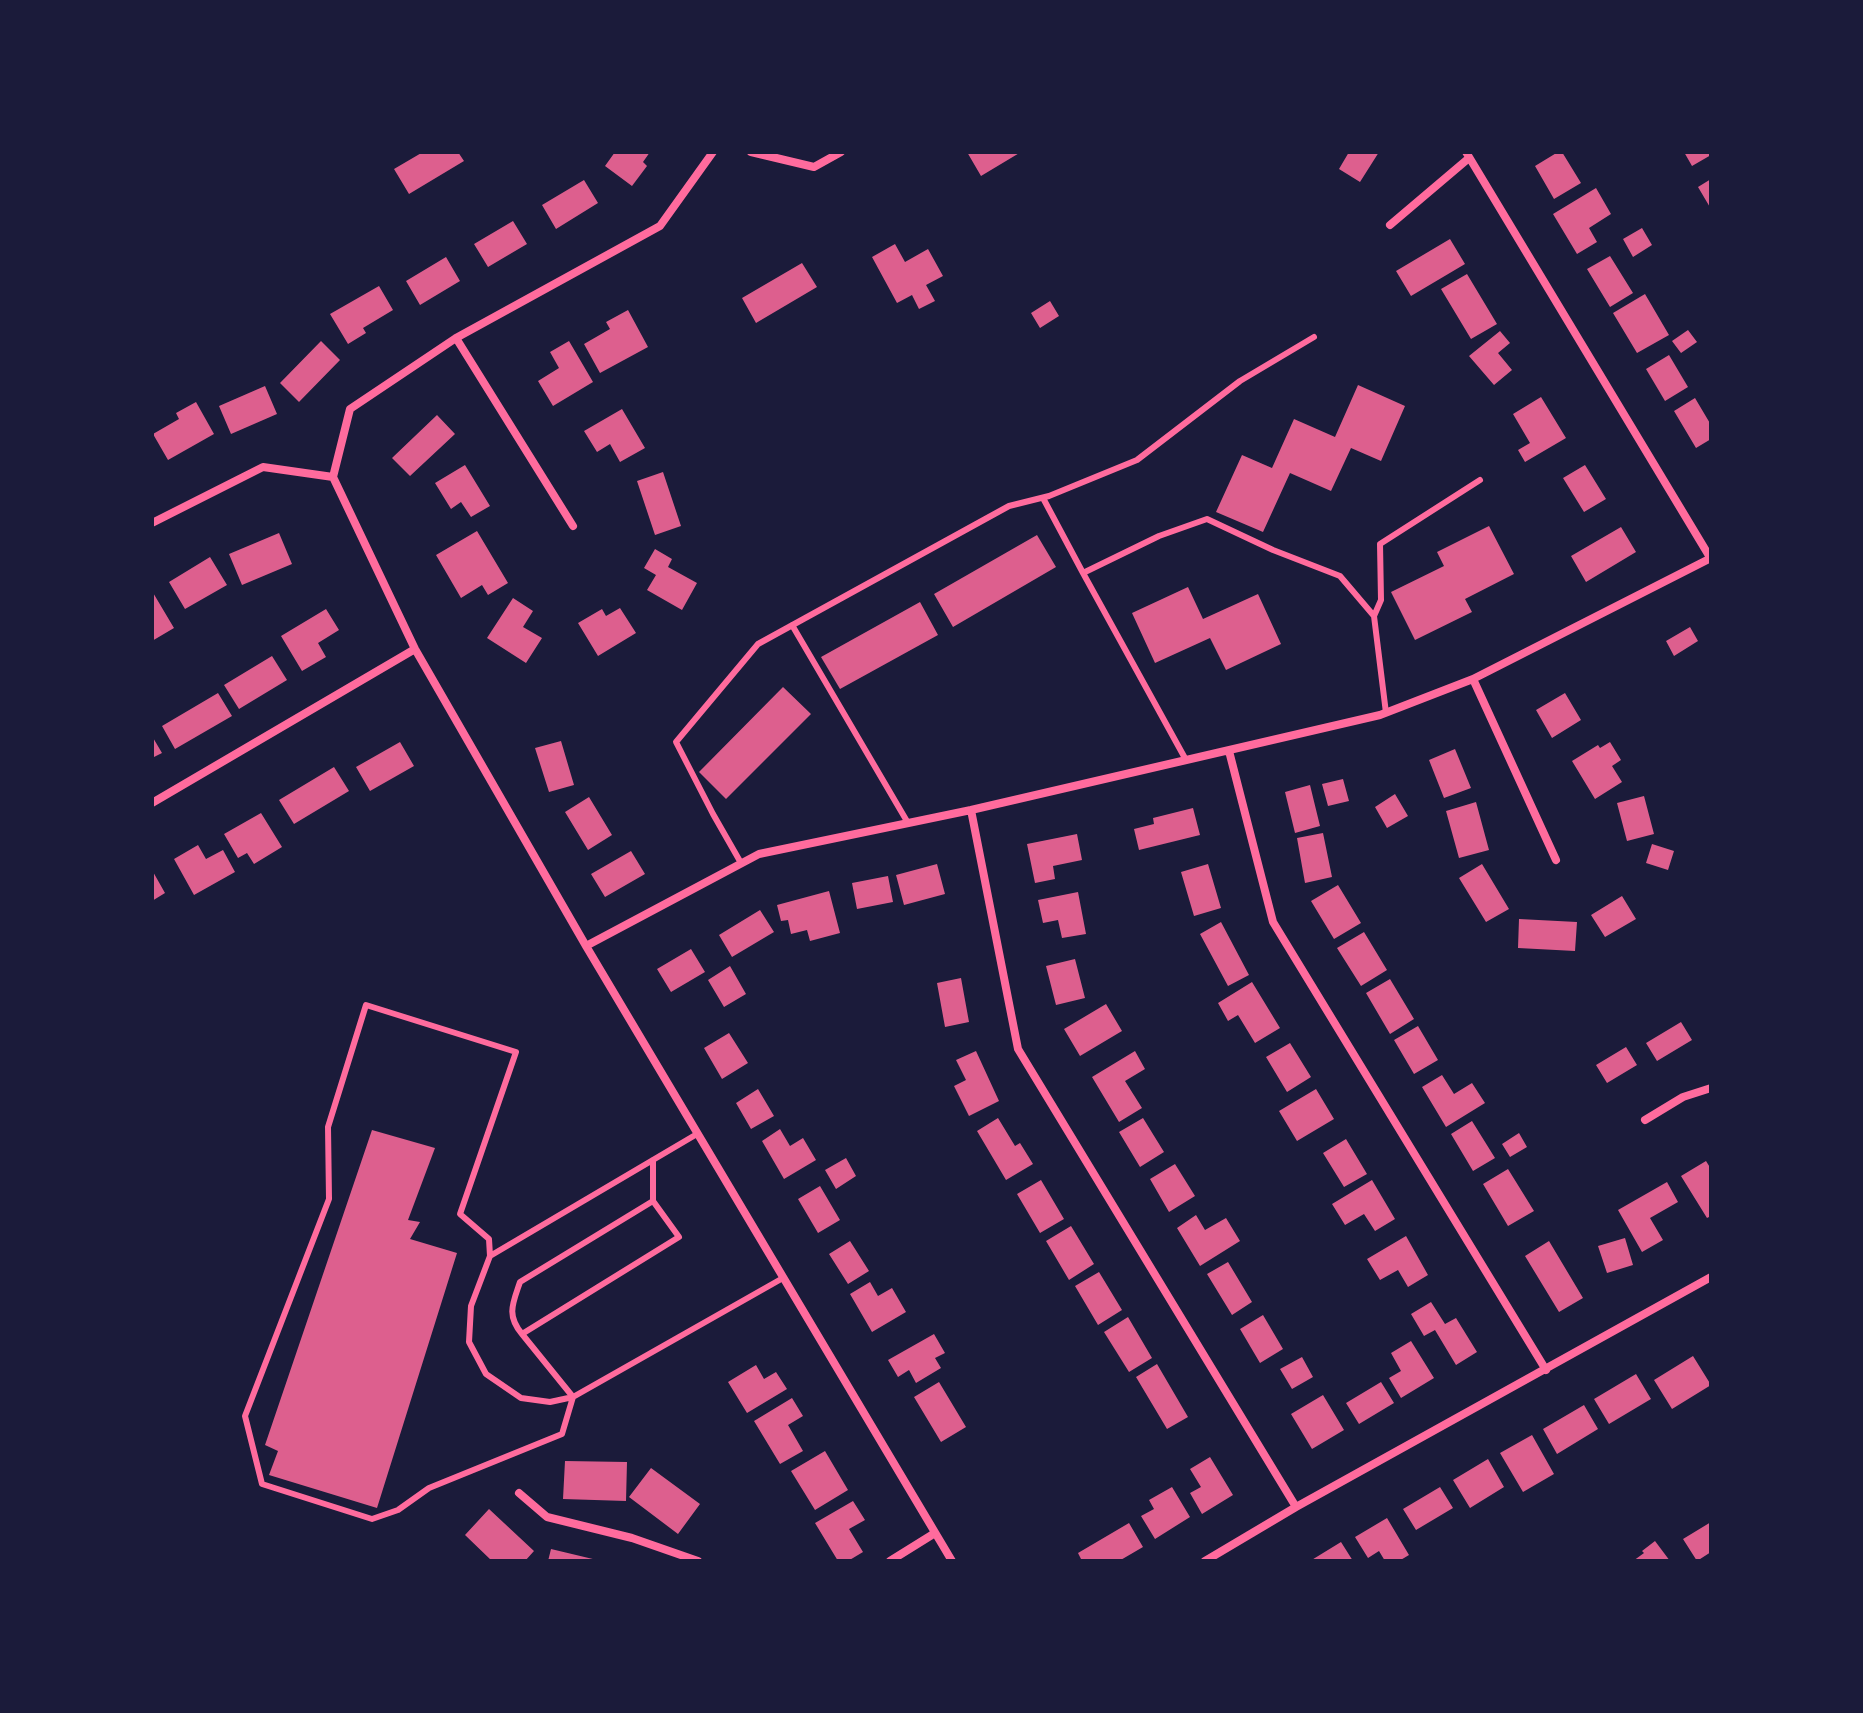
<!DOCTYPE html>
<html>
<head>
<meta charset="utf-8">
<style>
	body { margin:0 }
	#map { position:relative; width:1863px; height:1713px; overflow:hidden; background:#1b1b3a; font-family:"IBM Plex Sans",sans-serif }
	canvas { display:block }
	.frame { position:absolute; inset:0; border:154px solid #1b1b3a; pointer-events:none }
</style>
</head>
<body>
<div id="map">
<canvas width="1863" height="1713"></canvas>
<div class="frame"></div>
</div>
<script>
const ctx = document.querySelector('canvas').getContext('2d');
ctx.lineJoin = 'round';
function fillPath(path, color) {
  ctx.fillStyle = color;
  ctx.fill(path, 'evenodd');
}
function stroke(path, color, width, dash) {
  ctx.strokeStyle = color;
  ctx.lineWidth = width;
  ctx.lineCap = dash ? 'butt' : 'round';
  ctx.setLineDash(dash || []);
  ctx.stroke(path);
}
const building = new Path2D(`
	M423,152H458L464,161L409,194L394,169Z
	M615,152H650L643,162L647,166L632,186L605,166Z
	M967,152H1021L981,176Z
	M1349,152H1379L1360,182L1339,169Z
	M1558,152H1562L1581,183L1554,199L1535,166Z
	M1684,152H1711V155L1692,166Z
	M1711,179V209L1698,187Z
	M584,180L598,203L556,229L542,205Z
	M1596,188L1611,214L1589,228L1597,242L1577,254L1553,214Z
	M513,221L527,244L488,267L474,244Z
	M1642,228L1652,245L1633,257L1623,239Z
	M1450,239L1465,264L1411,296L1396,271Z
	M895,244L905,262L928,249L943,276L926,285L935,301L919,309L912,295L897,303L872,257Z
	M1610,256L1633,293L1610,307L1587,269Z
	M446,257L460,281L420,305L406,281Z
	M802,263L817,287L756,323L742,298Z
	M1467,274L1497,324L1471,339L1441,289Z
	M379,286L393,310L363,328L366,333L348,344L330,314Z
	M1645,294L1669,335L1637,353L1613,313Z
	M1050,301L1059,316L1040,328L1031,313Z
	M628,310L648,347L600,373L584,344L610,329L606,322Z
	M1688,330L1697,342L1681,353L1672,341Z
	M1500,331L1510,343L1498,353L1512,370L1494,385L1469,356Z
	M321,341L340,360L299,402L280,383Z
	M569,341L593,382L553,406L538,381L559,368L550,352Z
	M1669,355L1688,387L1665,401L1646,369Z
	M1358,385L1405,406L1381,461L1351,448L1331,491L1290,473L1263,532L1216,512L1242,455L1272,468L1294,419L1335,437Z
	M265,386L277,414L231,434L219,406Z
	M1541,397L1566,438L1525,462L1518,450L1530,443L1513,414Z
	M1695,398L1711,425V439L1696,448L1674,411Z
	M196,402L214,434L168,460L153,434L179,419L176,413Z
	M622,409L645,448L620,462L610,444L597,452L584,431Z
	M437,415L455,434L410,476L392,458Z
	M465,465L490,506L471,517L461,502L451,509L435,483Z
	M1585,465L1606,499L1584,512L1563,478Z
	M663,472L681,526L655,535L637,481Z
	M1489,526L1514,574L1465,599L1472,612L1415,640L1391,592L1444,566L1437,552Z
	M1621,527L1636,552L1586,582L1571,556Z
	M477,531L508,583L488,595L482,585L461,598L436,555Z
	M279,533L292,564L242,585L229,554Z
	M1037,535L1056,567L953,627L934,594Z
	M655,549L672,559L668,567L697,583L682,610L647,590L656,575L644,568Z
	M210,557L227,585L185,609L169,582Z
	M1188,587L1203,619L1258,594L1281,644L1226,670L1210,638L1155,663L1132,613Z
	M152,591L174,628L152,641Z
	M513,598L533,611L523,627L542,638L526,663L487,638Z
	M920,602L938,635L840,689L821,657Z
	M620,608L636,633L598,656L578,623L602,609L606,616Z
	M326,609L339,630L318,643L326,657L302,671L281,636Z
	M1690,627L1698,641L1674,656L1666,641Z
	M272,656L287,680L239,709L224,685Z
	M783,687L811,714L726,799L699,772Z
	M218,693L232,716L175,749L162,726Z
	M1565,693L1581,720L1552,738L1536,710Z
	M152,736L162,753L152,758Z
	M561,741L574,785L549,792L535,748Z
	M400,742L414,766L370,791L356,767Z
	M1610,742L1621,760L1612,766L1622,782L1595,799L1572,761L1598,745L1600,748Z
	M1455,749L1471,788L1444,798L1429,760Z
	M334,767L349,791L294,824L279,800Z
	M1343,779L1349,801L1328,806L1322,784Z
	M1310,785L1320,826L1295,833L1285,792Z
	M1395,794L1408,816L1387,828L1375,807Z
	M1644,796L1654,834L1627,841L1617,803Z
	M589,797L612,835L588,850L565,812Z
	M1476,802L1489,850L1459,858L1446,811Z
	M1193,808L1200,835L1139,850L1134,829L1154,824L1153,818Z
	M261,813L282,847L254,864L247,853L238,858L224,834Z
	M1323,833L1332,877L1305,883L1297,838Z
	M1077,834L1082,860L1053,866L1055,879L1035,883L1027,844Z
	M1652,844L1674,851L1668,870L1646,863Z
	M198,845L206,859L223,850L235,872L194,895L174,859Z
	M631,851L645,874L605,897L591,874Z
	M937,864L945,894L904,905L896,875Z
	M1208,864L1221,908L1194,916L1181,872Z
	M1482,864L1509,909L1486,922L1459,878Z
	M152,870L165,893L152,901Z
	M888,876L893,902L857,909L852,883Z
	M1338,885L1361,923L1334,939L1311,901Z
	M829,891L840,933L810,941L807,930L791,934L788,920L781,921L777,905Z
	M1078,892L1086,934L1062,938L1058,920L1043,923L1038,900Z
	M1622,896L1636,919L1605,937L1591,915Z
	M760,910L774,932L732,957L719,935Z
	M1519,919L1577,922L1575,951L1518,948Z
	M1221,922L1249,975L1228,986L1200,934Z
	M1364,932L1387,970L1361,986L1337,948Z
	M691,949L705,972L671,992L657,969Z
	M1075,959L1085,998L1056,1005L1046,966Z
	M730,966L746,994L724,1007L708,980Z
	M961,978L969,1022L945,1027L937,983Z
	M1390,979L1414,1019L1390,1034L1366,993Z
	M1252,982L1280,1028L1255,1043L1238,1015L1228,1021L1218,1003Z
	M1106,1004L1122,1031L1080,1056L1064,1029Z
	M1681,1022L1692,1040L1657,1061L1646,1043Z
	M1418,1026L1438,1060L1414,1074L1394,1040Z
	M729,1033L748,1063L722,1079L704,1048Z
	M1290,1043L1311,1077L1287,1092L1266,1057Z
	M1626,1047L1637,1065L1607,1083L1596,1065Z
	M976,1051L999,1101L969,1116L954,1086L966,1080L956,1060Z
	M1135,1051L1145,1069L1125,1081L1142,1108L1119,1122L1092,1077Z
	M1442,1075L1454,1094L1472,1083L1485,1103L1446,1127L1422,1087Z
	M758,1089L774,1116L751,1129L736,1103Z
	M1316,1089L1334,1119L1297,1141L1279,1111Z
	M998,1118L1015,1146L1020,1143L1033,1164L1006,1180L977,1131Z
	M1143,1118L1164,1152L1140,1167L1119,1132Z
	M1472,1121L1495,1158L1473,1171L1451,1134Z
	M780,1129L790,1146L803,1138L816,1160L784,1179L762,1141Z
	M372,1130L435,1148L408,1220L420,1222L410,1239L457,1253L377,1508L269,1475L278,1451L265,1445Z
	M1519,1133L1527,1147L1510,1157L1502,1144Z
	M1346,1139L1367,1174L1344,1187L1323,1153Z
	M846,1158L856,1176L836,1189L825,1170Z
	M1706,1161L1711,1169V1216L1707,1218L1681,1176Z
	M1175,1164L1195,1196L1169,1212L1150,1179Z
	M1508,1169L1534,1211L1508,1226L1483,1184Z
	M1041,1180L1064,1219L1040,1233L1017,1194Z
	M1372,1180L1395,1219L1375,1231L1364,1214L1345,1225L1332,1204Z
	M1667,1182L1678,1202L1650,1218L1663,1240L1642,1252L1618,1210Z
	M820,1186L840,1220L818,1233L798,1199Z
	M1196,1215L1205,1230L1226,1218L1240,1241L1200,1266L1177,1228Z
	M1071,1226L1094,1264L1069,1280L1046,1241Z
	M1406,1236L1428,1275L1408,1287L1398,1270L1380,1280L1367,1259Z
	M1625,1238L1633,1265L1607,1273L1598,1246Z
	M850,1241L869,1271L848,1284L829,1254Z
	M1549,1241L1583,1298L1559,1312L1525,1256Z
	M1228,1262L1252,1302L1232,1315L1207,1274Z
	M1099,1272L1122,1310L1098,1325L1075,1286Z
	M870,1282L878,1296L892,1288L906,1312L872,1332L850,1294Z
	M1431,1302L1445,1324L1456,1318L1477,1352L1456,1365L1435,1330L1424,1336L1411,1314Z
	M1263,1315L1283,1349L1260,1363L1240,1329Z
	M1128,1317L1152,1358L1129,1372L1104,1332Z
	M934,1334L945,1353L935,1358L941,1368L916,1383L909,1370L898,1377L888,1360Z
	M1411,1341L1434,1378L1401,1398L1389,1378L1401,1371L1391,1353Z
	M1693,1356L1711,1385L1672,1409L1654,1380Z
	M1302,1357L1313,1377L1292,1389L1280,1369Z
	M1157,1364L1188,1417L1167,1429L1136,1377Z
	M756,1365L764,1379L776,1372L787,1389L747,1413L728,1382Z
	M1636,1374L1651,1399L1609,1424L1594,1399Z
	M939,1382L966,1427L941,1442L914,1397Z
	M1381,1382L1394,1403L1359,1424L1346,1403Z
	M1323,1395L1344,1430L1312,1449L1291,1414Z
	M792,1398L803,1416L788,1425L803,1451L780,1464L754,1421Z
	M1584,1405L1598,1429L1557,1454L1543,1429Z
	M1532,1435L1554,1474L1523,1492L1500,1453Z
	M825,1451L848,1490L815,1510L791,1471Z
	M1210,1457L1233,1495L1202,1514L1190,1493L1201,1487L1190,1469Z
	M1488,1459L1504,1487L1470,1508L1453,1480Z
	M565,1461L627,1462L626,1501L563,1499Z
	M651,1468L700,1504L678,1534L629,1497Z
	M1172,1487L1190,1517L1155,1539L1141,1516L1154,1509L1149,1500Z
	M1440,1487L1453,1508L1416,1530L1403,1509Z
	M853,1501L865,1520L849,1529L863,1552L848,1561H838L815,1523Z
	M489,1509L534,1551L525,1561H492L465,1535Z
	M1387,1518L1409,1555L1399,1561H1385L1379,1551L1368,1558L1355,1537Z
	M1711,1522V1552L1697,1561L1683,1539Z
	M1129,1523L1143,1547L1119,1561H1082L1078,1553Z
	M1655,1541L1670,1561H1633L1644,1553L1642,1551Z
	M1341,1542L1353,1561H1310Z
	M551,1549L597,1560V1561H548Z`);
const service = new Path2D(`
	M1043,498L1083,573L1159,536L1207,519L1273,550L1340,576L1374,616L1381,600L1380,544L1480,480
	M1083,573L1186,760
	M1374,616L1386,713
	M792,625L908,823
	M741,863L713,814L676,742L758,644L1009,506L1049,496L1137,460L1240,381L1314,337
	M653,1160V1201L520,1282C513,1303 506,1315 522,1334L679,1237L653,1201
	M490,1256L697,1134
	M522,1334L573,1397
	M573,1397L562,1434L429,1488L398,1510L372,1519L262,1484L245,1416L329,1199L328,1127L366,1005L516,1052L460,1214L489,1239L490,1256L471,1306L469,1342L486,1374L521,1398L550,1402L573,1397L783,1278`);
const minor = new Path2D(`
	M713,152L660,226L456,338L350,409L333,477L415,649L586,946L952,1561
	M751,152L814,167L841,152
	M1466,152L1711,559
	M1390,225L1469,158
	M456,338L573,526
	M152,523L263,467L333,477
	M1473,679L1556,860
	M1229,751L1273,922L1546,1370
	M152,803L415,649
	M971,810L1018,1049L1296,1507
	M586,946L759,854L971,810L1380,715L1473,679L1711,558
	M1645,1120L1683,1097L1711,1088
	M519,1493L547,1517L632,1538L698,1561
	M890,1561L935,1533
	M1205,1561L1296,1507L1711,1277`);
fillPath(building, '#dd5f8e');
stroke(service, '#ff6b9d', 6);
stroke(minor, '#ff6b9d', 8);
</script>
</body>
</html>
